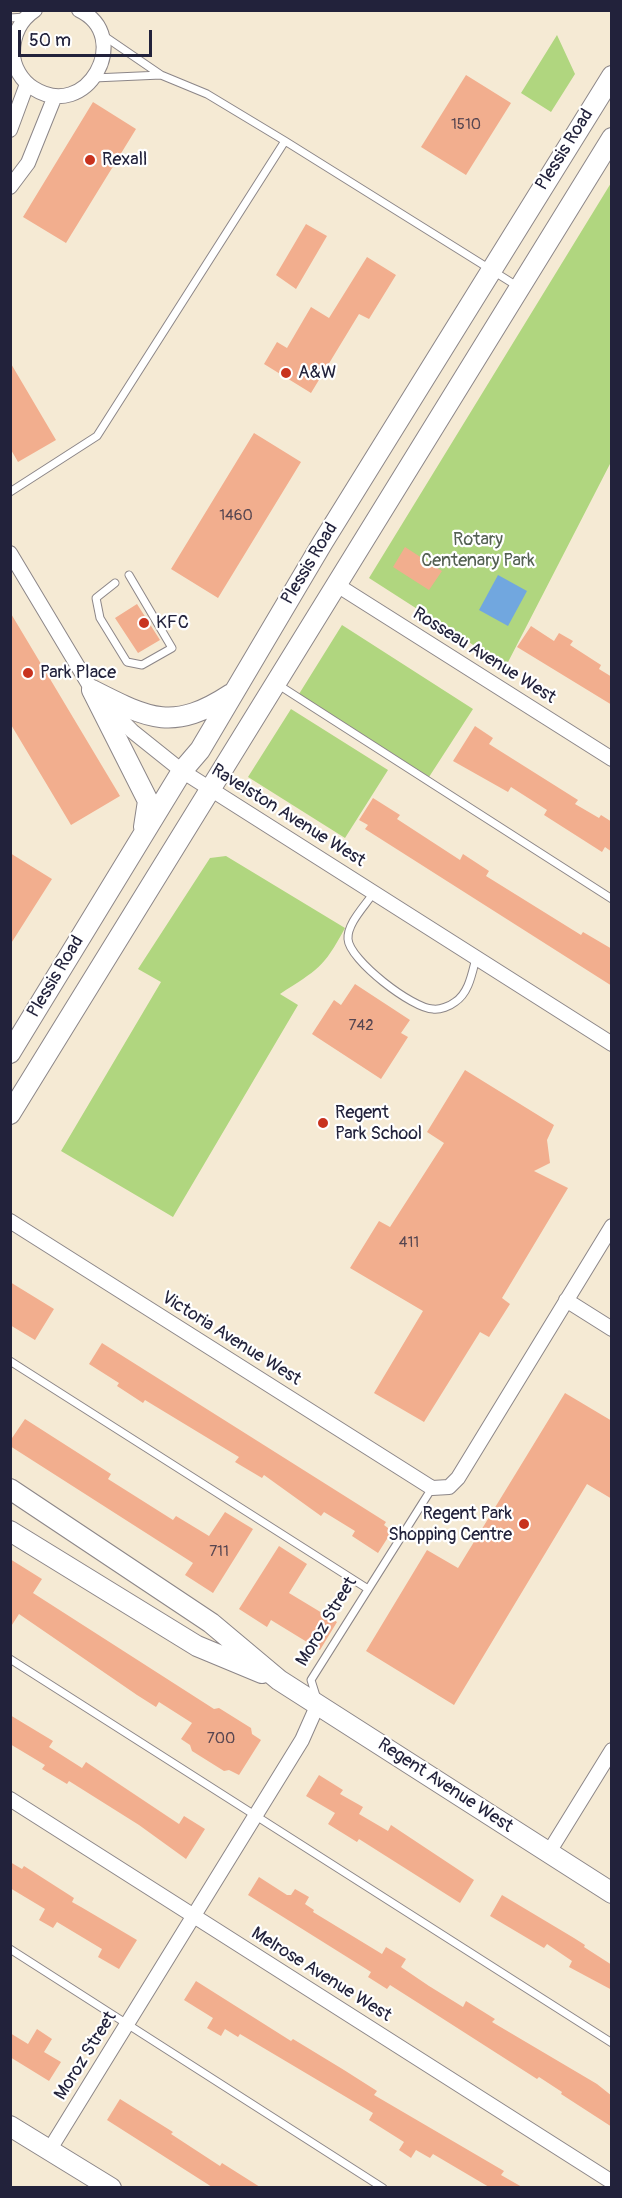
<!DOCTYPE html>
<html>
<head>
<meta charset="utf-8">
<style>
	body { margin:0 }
	#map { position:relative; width:622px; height:2198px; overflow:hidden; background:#f5ead4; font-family:Pangolin,sans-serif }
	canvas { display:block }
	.frame { position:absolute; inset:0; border:12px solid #22223b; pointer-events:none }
	.scale { position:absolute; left:18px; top:30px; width:134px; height:27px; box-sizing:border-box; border:3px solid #22223b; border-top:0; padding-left:8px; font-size:18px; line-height:21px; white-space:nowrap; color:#22223b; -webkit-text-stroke:4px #fff; paint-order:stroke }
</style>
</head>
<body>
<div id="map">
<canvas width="622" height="2198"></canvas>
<div class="frame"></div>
<div class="scale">50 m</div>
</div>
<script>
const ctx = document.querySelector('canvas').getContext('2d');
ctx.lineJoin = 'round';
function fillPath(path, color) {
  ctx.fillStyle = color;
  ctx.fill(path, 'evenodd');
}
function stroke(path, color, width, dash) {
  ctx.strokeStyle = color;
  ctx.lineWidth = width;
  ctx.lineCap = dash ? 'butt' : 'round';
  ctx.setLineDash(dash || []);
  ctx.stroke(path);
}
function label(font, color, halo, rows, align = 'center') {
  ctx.font = font + ' Pangolin,sans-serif';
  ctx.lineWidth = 4.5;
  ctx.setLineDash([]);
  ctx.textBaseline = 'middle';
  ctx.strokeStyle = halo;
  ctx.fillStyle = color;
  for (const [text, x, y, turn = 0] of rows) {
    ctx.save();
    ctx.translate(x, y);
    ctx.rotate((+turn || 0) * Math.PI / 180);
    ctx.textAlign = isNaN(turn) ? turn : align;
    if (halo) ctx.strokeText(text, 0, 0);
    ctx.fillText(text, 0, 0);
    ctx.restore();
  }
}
const green = new Path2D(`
	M557,35L575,74L551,112L521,93Z
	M611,183V462L506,666L369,578Z
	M342,625L473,709L429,777L299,694Z
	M291,709L388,770L345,838L248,777Z
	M226,856L345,928C323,969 318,969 280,994L298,1005L173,1217L61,1151L161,982L138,969L210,858Z`);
const water = new Path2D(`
	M498,575L527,591L508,626L479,610Z`);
const building = new Path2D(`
	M466,75L511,103L466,175L421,147Z
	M93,102L136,129L66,243L23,217Z
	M306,224L327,236L296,289L276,275Z
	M367,257L396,275L369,319L359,314L311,393L264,364L277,342L287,348L311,307L329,318Z
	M10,362L56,440L18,462L10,448Z
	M254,433L301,462L218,598L171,569Z
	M405,547L442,571L429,590L393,567Z
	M137,604L160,640L138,653L115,618Z
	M10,612L120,796L71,825L10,723Z
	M531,626L554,641L559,633L573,641L570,645L601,665L599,669L612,677V705L517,647Z
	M475,726L493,738L489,744L578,800L575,804L599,818L601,815L612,822V852L605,847L602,852L544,815L547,810L511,787L508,792L453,761Z
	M373,798L400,815L397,819L460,860L463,854L489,871L486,876L581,935L583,932L612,949V986L365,829L368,825L359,820Z
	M10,853L52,879L10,945Z
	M355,984L410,1020L401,1033L408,1037L381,1079L312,1034L334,1000L341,1005Z
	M465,1070L554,1125L547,1140L550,1163L534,1171L568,1188L502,1298L510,1304L489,1337L480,1332L424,1422L374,1393L423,1311L350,1268L379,1221L390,1227L444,1143L427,1132Z
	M10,1282L54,1309L35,1340L10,1325Z
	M102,1343L386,1522L384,1525L392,1531L378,1553L352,1536L355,1531L324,1512L321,1516L264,1475L262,1478L235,1462L239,1457L145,1400L143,1403L117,1386L119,1383L89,1364Z
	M565,1393L612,1421V1499L587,1484L454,1705L366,1651L427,1550L458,1568Z
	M25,1419L111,1474L108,1479L173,1520L176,1516L209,1536L225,1512L253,1529L213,1593L185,1575L193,1563L10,1446V1441Z
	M279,1546L307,1564L289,1593L337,1622L320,1650L271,1620L267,1627L239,1609Z
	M10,1559L42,1579L33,1593L214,1709L219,1708L251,1728L252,1734L261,1740L239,1775L229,1770L224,1771L192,1751L190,1745L181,1739L192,1723L159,1702L156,1707L137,1695L19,1614L10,1628Z
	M10,1715L53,1741L49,1747L82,1768L86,1762L179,1824L184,1816L205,1829L186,1859L139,1825L69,1781L67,1784L42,1769L45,1765L10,1744Z
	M319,1775L343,1790L340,1794L363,1807L359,1814L388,1831L391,1825L474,1880L460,1903L359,1839L357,1842L328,1824L335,1813L306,1796Z
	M10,1862L22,1869L24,1866L74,1898L72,1902L81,1907L137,1940L119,1969L98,1957L102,1949L57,1922L53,1928L39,1920L45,1909L10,1888Z
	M259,1877L287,1895H291L295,1889L309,1897L305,1904L314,1910L313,1912L382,1954L386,1947L406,1959L401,1967L429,1986L463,2007L466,2001L495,2019L492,2022L597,2084L612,2096V2127L561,2094L562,2092L539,2077L537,2079L423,2006L390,1985L387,1989L368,1977L371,1972L248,1895Z
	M502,1895L574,1938L585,1945L584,1947L612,1965V1990L569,1967L572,1961L547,1944L544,1948L490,1916Z
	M196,1981L291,2041L293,2039L344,2070L377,2091L374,2095L504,2171L501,2175L522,2187H489L433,2154L430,2158L416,2150L411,2158L399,2150L404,2142L369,2120L373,2113L240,2034L238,2037L225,2029L221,2036L207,2028L213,2018L184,2000Z
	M37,2029L52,2039L44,2052L61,2062L49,2081L10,2057V2033L28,2044Z
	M120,2099L173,2132L171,2134L220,2166L222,2163L260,2187H212L107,2120Z`);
const lane = new Path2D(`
	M10,18L25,17
	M104,36L161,75L207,94L285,141L517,286
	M94,78L161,75
	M10,492L97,436L285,141
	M115,583L96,598L100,618L127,662L142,665L172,648L129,575
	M277,684L612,899
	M374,892C366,905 347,923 348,939C349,960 413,1009 433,1009C440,1010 450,1006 455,1002C469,993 472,973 476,958
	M10,1361L368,1589
	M10,1659L612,2043
	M317,1699L311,1680L432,1488
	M10,1949L383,2188`);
const street = new Path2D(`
	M35,10C20,20 13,36 13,53C13,67 22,81 33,88C87,123 134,36 79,10
	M10,130L27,84
	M10,187L28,163L55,96
	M10,553L92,690L132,731L182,771L612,1044
	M337,585L612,759
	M10,1221L432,1488L449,1487L458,1478L612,1226
	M566,1300L612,1329
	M10,1799L612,2182
	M549,1852L612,1750
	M50,2149L302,1740L318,1704`);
const secondary = new Path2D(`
	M92,690L148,801L144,827
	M92,690C149,719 173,732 231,694
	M10,1053L182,771L200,750L323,542L612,76
	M10,1114L612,138
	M10,1489L211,1623L279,1680L612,1893
	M10,1531L197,1646L262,1673
	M10,2126L111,2188`);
const markers = [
	[90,160,6,"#c8321e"],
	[286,373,6,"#c8321e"],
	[144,623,6,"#c8321e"],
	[28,673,6,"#c8321e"],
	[323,1123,6,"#c8321e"],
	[524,1524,6,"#c8321e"]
];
const numberNames = [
	["1510",466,125],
	["1460",236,516],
	["742",361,1026],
	["411",409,1243],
	["711",219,1552],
	["700",221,1739]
];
const streetNames = [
	["Plessis Road",565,150,-58],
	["Plessis Road",310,564,-59],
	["Rosseau Avenue West",484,656,32],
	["Ravelston Avenue West",288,816,32],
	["Plessis Road",56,977,-59],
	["Victoria Avenue West",231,1339,32],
	["Moroz Street",327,1622,-59],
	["Regent Avenue West",445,1786,33],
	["Melrose Avenue West",321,1975,32],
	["Moroz Street",86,2056,-58]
];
const poiNames = [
	["Rexall",102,160],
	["A&W",298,373],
	["KFC",156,623],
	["Park Place",40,673],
	["Regent",335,1113],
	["Park School",335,1134],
	["Regent Park",512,1514,"right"],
	["Shopping Centre",512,1535,"right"]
];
const parkNames = [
	["Rotary",478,540],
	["Centenary Park",478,561]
];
fillPath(green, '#b0d67f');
fillPath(water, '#71a7df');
fillPath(building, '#f2ae8e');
stroke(lane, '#8c8688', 9);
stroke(street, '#8c8688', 16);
stroke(secondary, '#8c8688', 22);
stroke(lane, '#fff', 7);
stroke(street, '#fff', 14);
stroke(secondary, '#fff', 20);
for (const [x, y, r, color] of markers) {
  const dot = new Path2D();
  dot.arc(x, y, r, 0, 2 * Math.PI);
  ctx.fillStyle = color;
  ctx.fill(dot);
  stroke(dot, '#fff', 2);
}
label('15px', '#564550', null, numberNames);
label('18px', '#22223b', '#fff', streetNames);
label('18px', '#22223b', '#fff', poiNames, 'left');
label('18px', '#546153', '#fff', parkNames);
</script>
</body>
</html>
